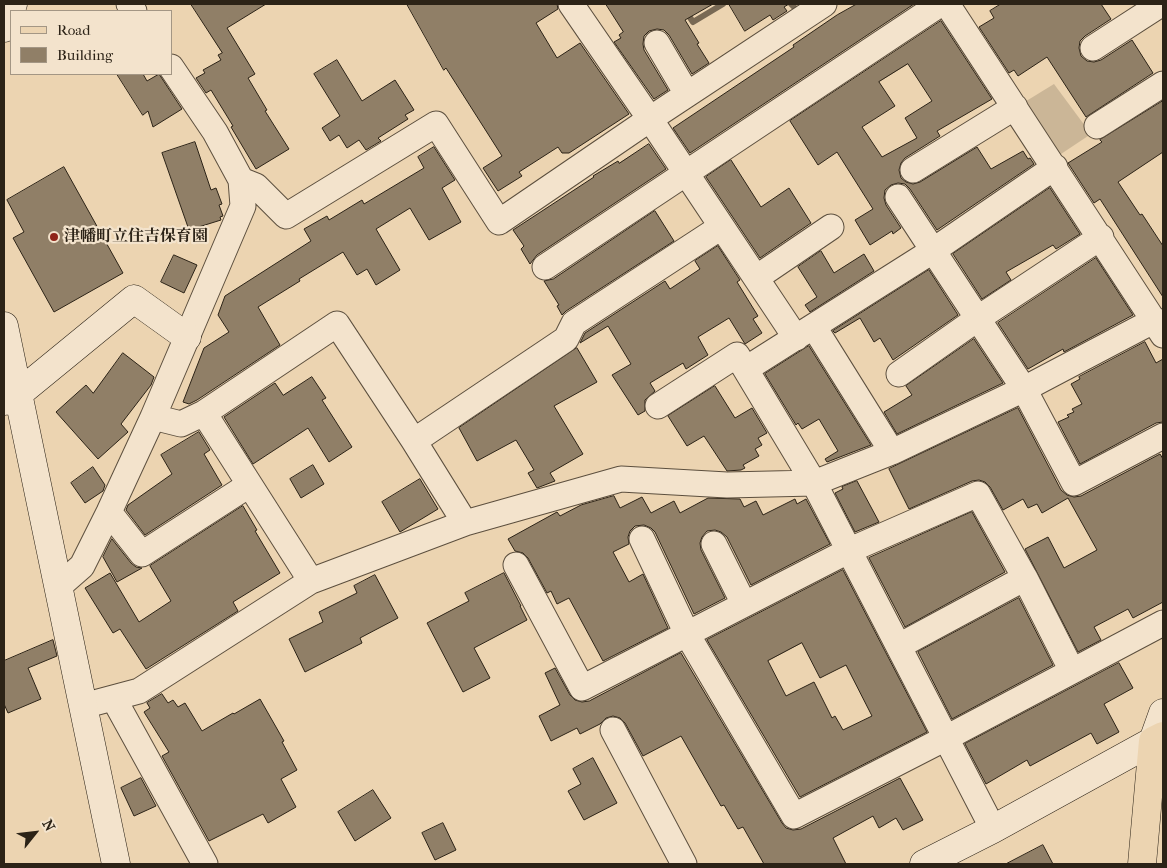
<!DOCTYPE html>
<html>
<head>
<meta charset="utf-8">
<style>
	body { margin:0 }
	#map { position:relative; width:1167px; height:868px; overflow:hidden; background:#ecd4b1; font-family:"IM FELL French Canon",serif }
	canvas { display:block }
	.frame { position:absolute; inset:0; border:5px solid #2c2317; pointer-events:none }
	.legend { position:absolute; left:10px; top:10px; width:162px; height:65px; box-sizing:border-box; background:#f3e3cc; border:1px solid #a39684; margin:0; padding:6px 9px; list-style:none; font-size:15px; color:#2c2317 }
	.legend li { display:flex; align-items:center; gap:10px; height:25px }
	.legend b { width:25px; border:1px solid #a39684 }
	.north { position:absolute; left:10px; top:808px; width:50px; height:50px; -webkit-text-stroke:4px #f3e3cc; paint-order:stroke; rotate:61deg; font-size:14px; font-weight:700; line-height:20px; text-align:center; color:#2c2317 }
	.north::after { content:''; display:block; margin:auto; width:18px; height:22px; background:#2c2317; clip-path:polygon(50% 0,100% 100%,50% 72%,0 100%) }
</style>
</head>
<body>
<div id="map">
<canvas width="1167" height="868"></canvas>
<div class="frame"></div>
<ul class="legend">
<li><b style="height:6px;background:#ecd4b1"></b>Road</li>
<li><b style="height:14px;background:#907f67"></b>Building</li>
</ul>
<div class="north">N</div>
</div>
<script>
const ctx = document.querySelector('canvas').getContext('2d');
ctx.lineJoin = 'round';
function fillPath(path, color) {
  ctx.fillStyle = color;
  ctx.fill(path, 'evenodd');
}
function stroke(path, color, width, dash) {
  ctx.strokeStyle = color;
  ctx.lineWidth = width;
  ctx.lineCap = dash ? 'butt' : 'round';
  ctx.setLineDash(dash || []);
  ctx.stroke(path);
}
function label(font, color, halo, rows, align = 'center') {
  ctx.font = font + ' "IM FELL French Canon","Noto Serif JP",serif';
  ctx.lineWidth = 4.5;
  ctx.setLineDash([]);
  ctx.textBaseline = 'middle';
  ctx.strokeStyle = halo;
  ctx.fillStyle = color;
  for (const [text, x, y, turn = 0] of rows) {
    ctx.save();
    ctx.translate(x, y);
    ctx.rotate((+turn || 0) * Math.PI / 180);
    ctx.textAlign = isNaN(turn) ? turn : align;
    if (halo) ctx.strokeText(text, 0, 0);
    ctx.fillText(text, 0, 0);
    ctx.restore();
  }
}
const green = new Path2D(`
	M1054,84L1091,134L1058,156L1023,103Z`);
const stream = new Path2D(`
	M681,4L693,22L723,4
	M791,4L794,7`);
const building = new Path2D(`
	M191,4H266L227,28L255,74L248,78L267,110L265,111L289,149L256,169L231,127L233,126L211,90L206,93L196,78L205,73L203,70L221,60L218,55L222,53Z
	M407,4H557L558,9L536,23L557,58L580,43L629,114L569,153H562L558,147L519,172L522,176L498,191L483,168L502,156L446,68L444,70Z
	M606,4H713L685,20L699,43L697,44L709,63L692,74L669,35L664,30L657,29L649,31L644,36L643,44L644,50L668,90L654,99L614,42L621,38L619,35L623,32Z
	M729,4H789L784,7L787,11L773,20L770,15L745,31Z
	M857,4H914L690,153L673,128L794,47L793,45L837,15Z
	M1001,4H1101L1111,19L1085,36L1080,41L1079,48L1081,56L1087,61L1094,62L1101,60L1132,40L1153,73L1086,117L1047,57L1018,76L1014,70L1009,73L979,27L994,18L990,11Z
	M941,21L992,99L937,131L940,136L905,158L901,163L899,170L901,178L906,182L913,184L920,182L977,147L991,169L1023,151L1028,159L1030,158L1034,164L937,230L910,189L905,184L898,183L891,185L885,190L884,198L886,205L901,228L893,234L892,231L870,245L855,220L873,209L837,152L818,165L790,121ZM908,64L932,101L905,118L917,138L882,157L862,127L895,106L879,82Z
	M337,60L362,101L395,80L414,110L405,115L408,119L378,138L381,141L366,150L359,140L347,148L339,135L330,141L322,128L340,116L314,74Z
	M117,74H143L147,81L159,74L182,109L153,127L148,111L143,115Z
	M1163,101V152L1118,182L1140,215L1142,214L1163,246V297L1100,199L1094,203L1068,163L1102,142L1100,140Z
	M195,142L211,190L216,188L222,204L219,205L223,216L220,217L221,220L189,230L162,153Z
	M649,144L666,169L537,255L530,264L521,249L524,246L513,230L594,177L593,176L618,161L619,163Z
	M434,147L455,180L442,188L461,222L429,240L410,208L376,229L400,270L376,285L367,269L357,275L343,252L299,279L300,281L258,307L280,345L197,400L189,404L183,402L204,348L229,332L218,315L225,296L311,241L304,229L327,216L329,220L362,200L364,204L424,168L418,157Z
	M731,160L761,207L789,188L811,223L760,258L706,177Z
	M64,167L123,273L54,312L13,238L24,232L7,200Z
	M1050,188L1080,234L1056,249L1053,245L1006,272L1011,280L982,299L953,254Z
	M655,211L674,241L566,311L562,315L557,306L559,305L544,281L553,279Z
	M718,246L740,280L737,282L758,316L753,319L762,333L745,344L729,318L698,337L708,355L686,369L683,363L650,383L655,391L645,400V411L638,415L612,375L631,364L608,326L580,343L585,333L665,281L670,289L700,269L695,261Z
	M821,251L834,273L864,254L874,271L810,312L805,305L817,297L798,267Z
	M174,255L197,265L184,293L161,282Z
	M1096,258L1133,315L1064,352L1063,349L1028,369L998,323Z
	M929,270L958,315L893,360L880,338L874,342L860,318L835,333L833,331Z
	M974,339L1003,383L897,434L884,412L912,395L906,386Z
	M1145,342L1156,363L1163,359V422L1156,423L1080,464L1058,422L1069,417L1067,415L1074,412L1072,409L1082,404L1071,384L1080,379L1079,377Z
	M809,346L871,445L827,462L825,459L838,451L819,419L802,429L798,423L796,425L765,374Z
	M577,348L597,382L554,406L583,454L550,473L555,481L537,488L528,473L534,470L516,440L477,461L459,428Z
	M123,353L154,377L151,385L121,424L128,432L98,459L56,412L86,385L93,393Z
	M312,377L326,398L322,400L352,447L329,462L308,428L253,464L224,417L275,383L283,395Z
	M715,386L735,418L752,408L767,433L758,438L762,445L755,449L759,456L743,465L745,468L741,470L727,471L704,436L687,446L668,416Z
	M1018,408L1061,490L1067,495L1074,497L1081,496L1160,454L1163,459V602L1133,618L1128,609L1094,627L1101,640L1078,652L1025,549L1048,537L1064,568L1097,550L1068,498L1042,513L1037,504L1028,508L1023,499L1003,510L990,487L985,482L979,480L972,481L909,509L889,469Z
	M199,432L210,450L204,454L222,485L145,535L126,510L128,505L172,474L161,455Z
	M313,465L324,484L301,498L290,479Z
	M93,467L105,485L103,491L85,503L71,483Z
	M420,479L438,509L400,532L382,502Z
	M857,481L879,522L855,532L835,493L843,489L842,487Z
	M614,496L620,508L642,497L651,513L674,501L680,513L708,498L740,499L744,507L756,501L763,515L795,499L797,504L806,499L830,544L751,585L727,537L721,532L715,530L707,531L702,537L700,543L701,550L725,598L694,614L655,532L651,528L644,525L635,526L630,531L628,537L629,544L613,552L629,582L643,574L668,628L603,661L569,598L557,604L551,591L547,593L528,558L523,553L515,551L508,539L557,512L560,516L581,505Z
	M243,506L257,530L255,531L280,573L233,602L238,611L146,669L120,629L113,633L85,588L110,573L139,622L171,601L150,566Z
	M972,512L1005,572L905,627L869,558Z
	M112,539L131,563L136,567L142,568L117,582L103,557Z
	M843,570L927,732L800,797L707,640ZM802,643L820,678L846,665L872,716L843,730L835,716L832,718L814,682L786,696L768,661Z
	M504,573L521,606H520L527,620L474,648L490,678L463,692L427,623L469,601L465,593Z
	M375,575L398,618L360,638L362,643L305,672L289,639L323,622L319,612L357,593L354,586Z
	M1019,598L1053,665L952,719L918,652Z
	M53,640L57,656L28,668L41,699L8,713L4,704V661Z
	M681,653L782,823L786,828L793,830L801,829L900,778L923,820L903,830L896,818L879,828L873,816L833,838L846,864H764L743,827L738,829L724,805L721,806L681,736L643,756L625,723L620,718L613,716L606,718L600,724L580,734L577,728L551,741L539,716L560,705L545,673L555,668L570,695L575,700L582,702L589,701Z
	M1119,663L1133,688L1104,704L1119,732L1097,744L1091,733L1030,766L1027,760L986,784L965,744Z
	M162,694L168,703L173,700L178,707L185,703L202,731L233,713L234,714L260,699L284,741L282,742L297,770L281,779L296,807L268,823L263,814L209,841L162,756L169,752L144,712L150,708L147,703Z
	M593,758L617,803L584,820L568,791L581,784L573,769Z
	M141,778L156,806L134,816L121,788Z
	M373,790L391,818L355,841L338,812Z
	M443,823L456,850L435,860L422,833Z
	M1043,845L1053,864H1006Z`);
const street = new Path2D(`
	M129,4L134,11
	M571,4L650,119L796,338
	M947,4L1163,335
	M657,43L687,94
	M1093,48L1161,4
	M1097,126L1163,84
	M913,170L1015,107
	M241,180L256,186L286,216L436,124L499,222L650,119L824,4
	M898,197L1024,389L1074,483L1163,436
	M545,267L940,4
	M756,278L831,227
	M814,327L892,452
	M746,369L934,250L1055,167
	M899,374L977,319L1101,237
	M658,406L737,355L814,483L993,829
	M204,413L311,581
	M153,417L181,424L204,413L337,324L414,441L465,523
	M414,441L566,339L574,323L721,227
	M109,512L142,554L249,485
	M642,539L687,634L794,816L946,738L1163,623
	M714,544L744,604
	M516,565L582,688L850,550L978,494L1025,578L899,646
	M1025,578L1072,671
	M58,587L82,566L109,512L153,417L243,206L241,180L215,132L171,67
	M114,699L205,864
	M83,706L139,691L311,581L465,523L621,479L727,485L814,483L892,452L1024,389L1155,320
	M613,730L684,864`);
const secondary = new Path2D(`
	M4,28L13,4
	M4,326L116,864
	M5,401L18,394L134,299L187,337
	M924,864L993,829L1153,741L1163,713`);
const primary = new Path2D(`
	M1142,864L1153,741L1163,736`);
const markers = [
	[54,237,5,"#8f2418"]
];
const poiNames = [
	["津幡町立住吉保育園",64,237]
];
fillPath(green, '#cbb697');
stroke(stream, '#786954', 6);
fillPath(building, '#907f67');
stroke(building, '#2c2317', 1);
stroke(street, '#5c4f3e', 27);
stroke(secondary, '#2c2317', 29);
stroke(primary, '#2c2317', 29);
stroke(street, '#f3e3cc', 25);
stroke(secondary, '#f3e3cc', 28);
stroke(primary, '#ecd4b1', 28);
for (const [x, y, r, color] of markers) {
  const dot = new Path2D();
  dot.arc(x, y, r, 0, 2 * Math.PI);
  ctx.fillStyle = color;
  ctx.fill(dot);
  stroke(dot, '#f3e3cc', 2);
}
label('bold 16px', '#2c2317', '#f3e3cc', poiNames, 'left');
</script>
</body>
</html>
